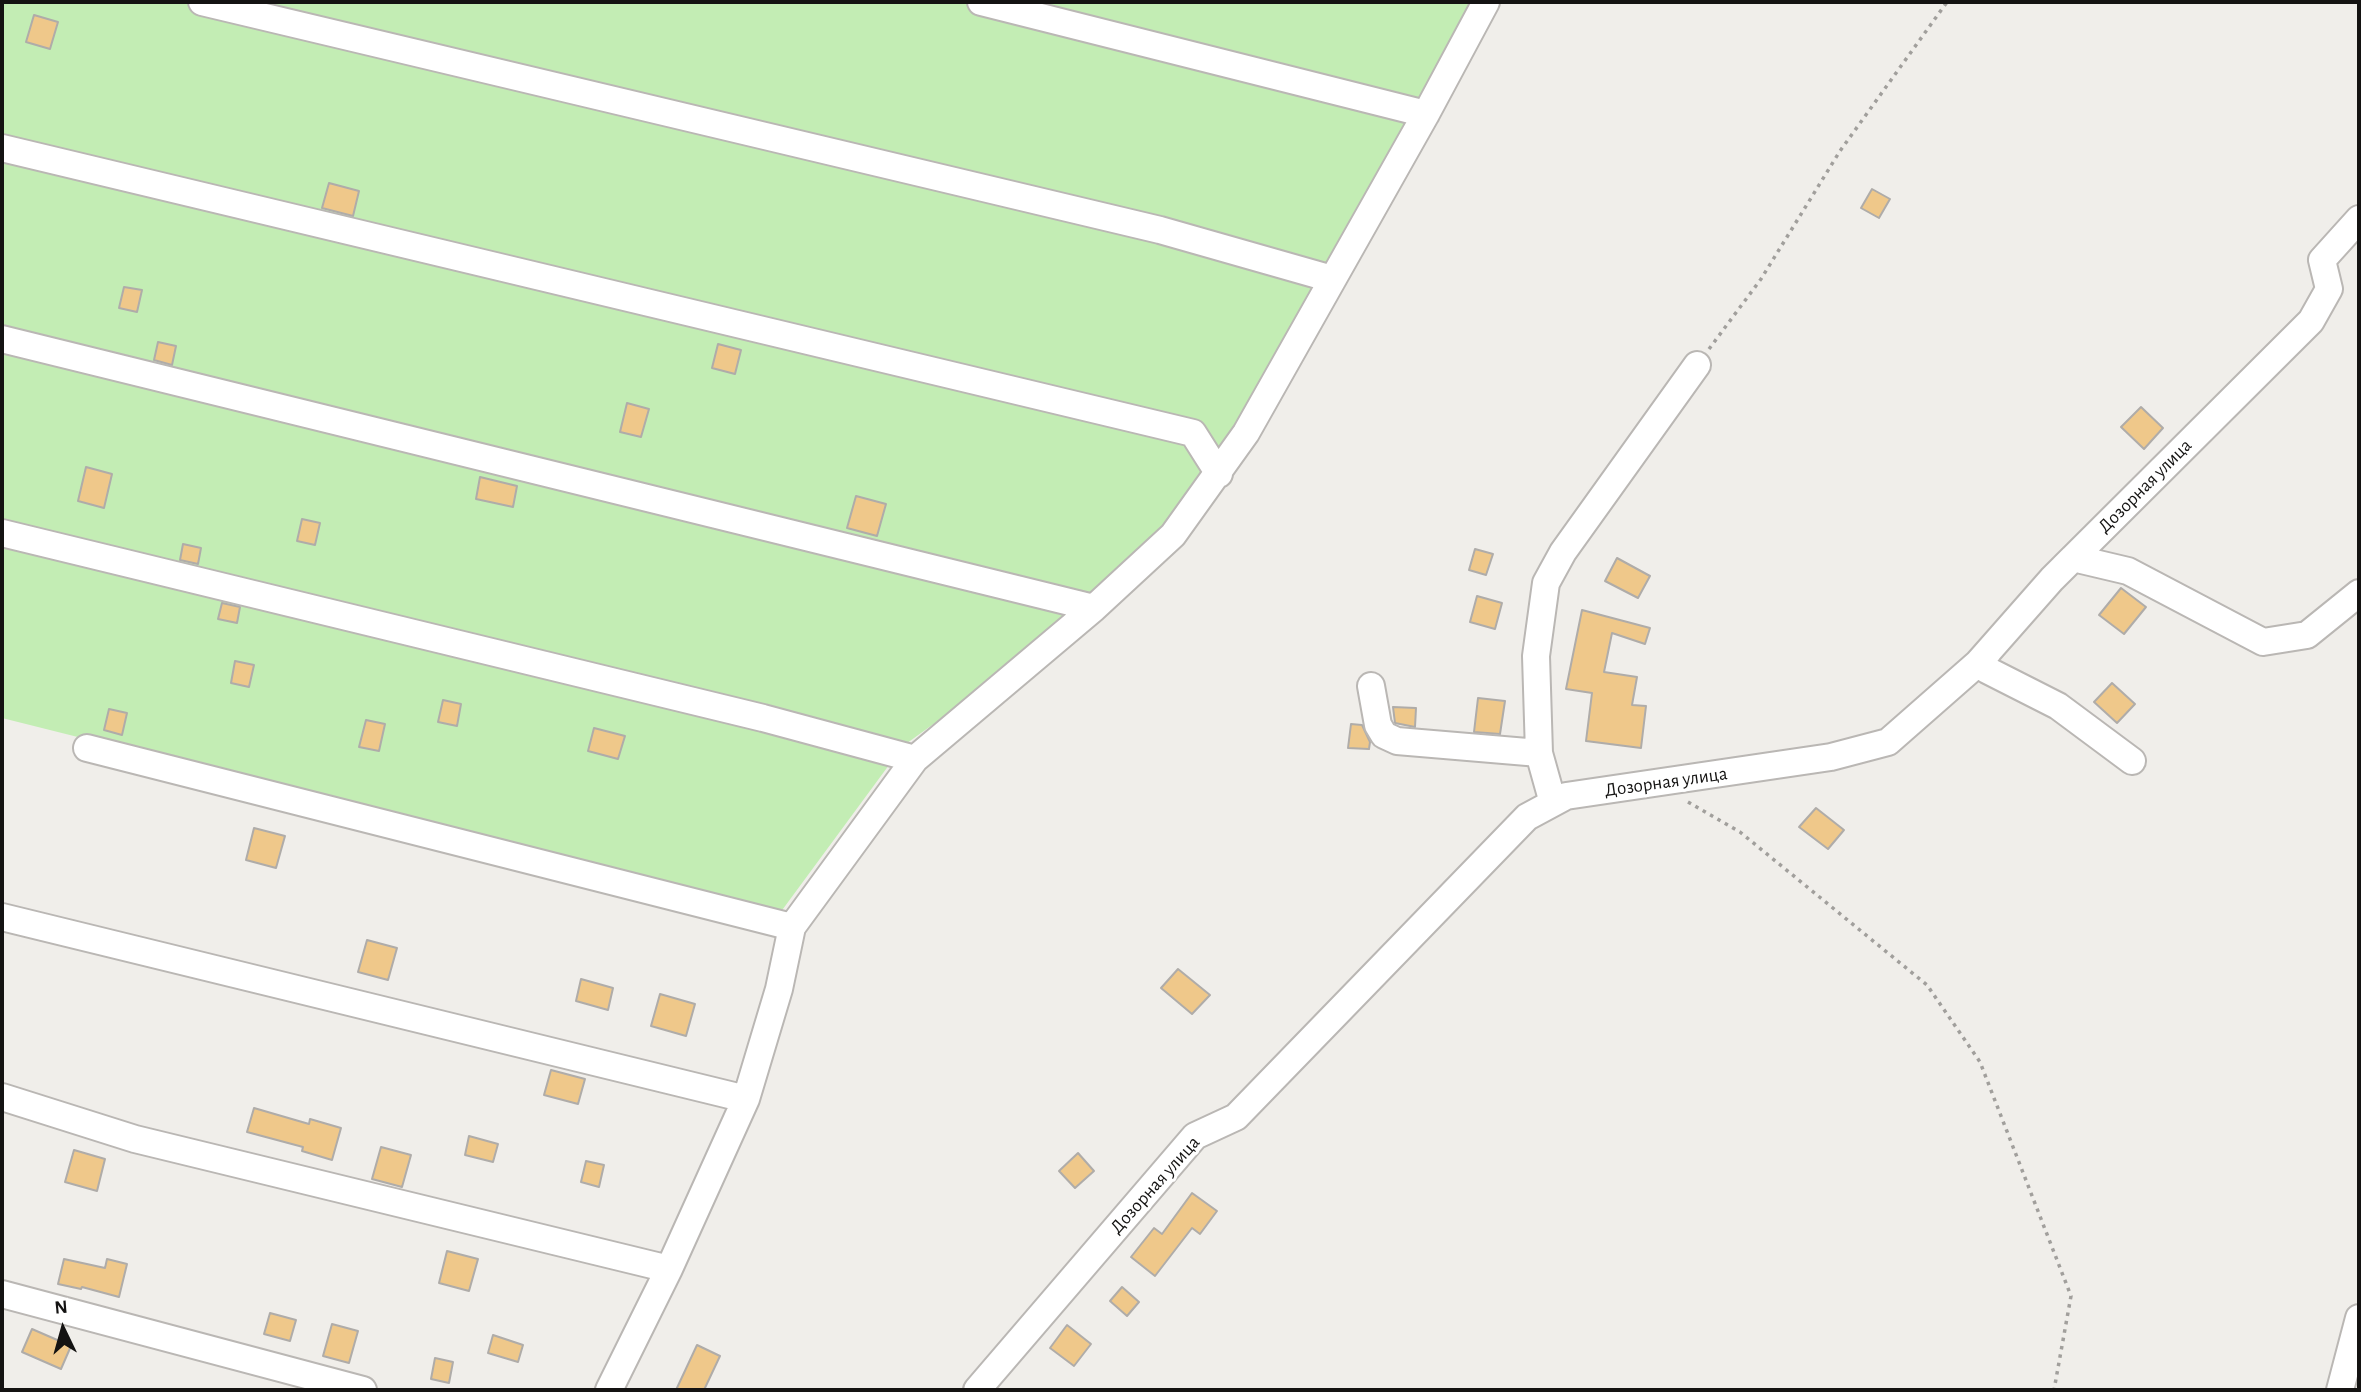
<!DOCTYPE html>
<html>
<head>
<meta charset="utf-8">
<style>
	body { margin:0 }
	#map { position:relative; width:2361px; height:1392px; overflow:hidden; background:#f0eeea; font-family:"Alegreya Sans",sans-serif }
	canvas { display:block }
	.frame { position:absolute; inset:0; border:4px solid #141312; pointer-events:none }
	.north { position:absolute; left:28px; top:1294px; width:70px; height:70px; -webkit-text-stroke:5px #fff; paint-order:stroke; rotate:355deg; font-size:19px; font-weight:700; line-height:28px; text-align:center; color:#141312 }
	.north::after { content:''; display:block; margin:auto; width:24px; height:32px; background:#141312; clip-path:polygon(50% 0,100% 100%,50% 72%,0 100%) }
</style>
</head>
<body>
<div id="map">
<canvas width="2361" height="1392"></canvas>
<div class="frame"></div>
<div class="north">N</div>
</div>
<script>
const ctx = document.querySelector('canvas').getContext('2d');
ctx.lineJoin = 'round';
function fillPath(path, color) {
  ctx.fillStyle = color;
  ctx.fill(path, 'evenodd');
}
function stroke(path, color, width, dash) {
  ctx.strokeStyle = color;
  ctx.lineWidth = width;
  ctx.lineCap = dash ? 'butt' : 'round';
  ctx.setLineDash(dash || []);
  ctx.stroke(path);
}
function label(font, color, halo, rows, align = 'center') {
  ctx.font = font + ' "Alegreya Sans",sans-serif';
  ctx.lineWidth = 6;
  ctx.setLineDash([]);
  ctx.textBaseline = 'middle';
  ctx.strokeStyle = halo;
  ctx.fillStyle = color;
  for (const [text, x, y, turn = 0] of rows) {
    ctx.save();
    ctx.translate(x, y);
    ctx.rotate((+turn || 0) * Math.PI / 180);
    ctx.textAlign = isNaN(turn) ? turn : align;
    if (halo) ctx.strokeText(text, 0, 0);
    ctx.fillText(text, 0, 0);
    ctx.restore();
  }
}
const green = new Path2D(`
	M2,2H1486L1246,433L1094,608L903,746L780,913L2,718Z`);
const building = new Path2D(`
	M34,15L58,22L50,49L26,42Z
	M329,183L359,191L353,216L322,208Z
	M1872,189L1890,199L1879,218L1861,208Z
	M124,287L142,290L137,312L119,308Z
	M158,342L176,346L172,365L154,360Z
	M718,344L741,350L735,374L712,368Z
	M627,403L649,409L641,437L620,432Z
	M2141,407L2163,428L2144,449L2121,427Z
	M86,467L112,474L104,508L78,501Z
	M480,477L517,486L513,507L476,499Z
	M856,496L886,504L877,536L847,528Z
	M302,519L320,523L315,545L297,541Z
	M183,544L201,548L198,564L180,560Z
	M1475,549L1493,554L1486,575L1469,570Z
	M1617,558L1650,576L1638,598L1605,581Z
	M2121,588L2146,607L2124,634L2099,615Z
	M1477,596L1502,603L1495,629L1470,622Z
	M222,603L240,607L237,623L218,619Z
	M1582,610L1650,628L1645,644L1612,633L1604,672L1637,677L1632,705L1646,706L1641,748L1586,741L1592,693L1566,689Z
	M235,661L254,665L249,687L231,683Z
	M2112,683L2135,704L2117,723L2094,702Z
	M1478,698L1505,701L1500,734L1474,732Z
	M443,700L461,704L457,726L438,722Z
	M1393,707L1416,708L1415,727L1395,723Z
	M109,709L127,713L122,735L104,730Z
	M366,720L385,724L379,751L359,747Z
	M1351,724L1362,725L1370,742L1369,749L1348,748Z
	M594,728L625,736L618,759L588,751Z
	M1816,808L1844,830L1828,849L1799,827Z
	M254,828L285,836L276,868L246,860Z
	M367,940L397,948L388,980L358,972Z
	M1178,969L1210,995L1192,1014L1161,988Z
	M581,979L613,988L608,1010L576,1001Z
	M660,994L695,1004L686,1036L651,1026Z
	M551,1070L585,1079L578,1104L544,1095Z
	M254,1108L309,1124L310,1119L341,1128L332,1160L302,1151L303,1147L247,1132Z
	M469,1136L498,1144L493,1162L465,1155Z
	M381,1147L411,1155L402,1187L372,1179Z
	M74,1150L105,1159L97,1191L65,1182Z
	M1078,1153L1094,1171L1075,1188L1059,1171Z
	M586,1161L604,1165L599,1187L581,1182Z
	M1192,1193L1217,1211L1200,1234L1192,1228L1155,1276L1131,1257L1154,1228L1162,1234Z
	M447,1251L478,1259L469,1291L439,1283Z
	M64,1259L105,1268L107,1259L127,1264L119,1297L82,1287L81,1289L58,1284Z
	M1122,1287L1139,1302L1127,1316L1110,1301Z
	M270,1313L296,1320L290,1341L264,1334Z
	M332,1324L358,1331L349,1363L323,1356Z
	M1067,1325L1091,1344L1074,1366L1050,1348Z
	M32,1329L71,1346L61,1369L22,1352Z
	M493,1335L523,1345L518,1362L488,1353Z
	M697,1345L720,1356L704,1390H676Z
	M435,1358L453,1362L449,1383L431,1379Z`);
const path = new Path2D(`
	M1709,349L1761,279L1840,151L1947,2
	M1688,802L1740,832L1927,985L1980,1062L2071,1296L2054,1390`);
const minor = new Path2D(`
	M202,2L1160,230L1332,279
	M981,2L1426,114
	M2,148L1193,433L1219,474
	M2,339L1094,608
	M2,533L763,718L915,759
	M2063,568L2073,558L2128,571L2263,642L2307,635L2359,593
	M1988,652L1978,663L1987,670L2058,706L2132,761
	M1371,686L1378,725L1384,735L1397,741L1539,753
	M87,748L792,927
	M1553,803L1539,753L1536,656L1546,583L1563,552L1697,365
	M2,917L746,1099
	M2,1097L135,1139L669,1269
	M2,1294L363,1390
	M609,1390L669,1269L746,1099L779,989L792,927L915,759L1094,608L1173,535L1246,433L1426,114L1486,2
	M977,1390L1195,1136L1236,1117L1527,817L1566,796L1831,757L1888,742L1978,663L2052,579L2311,321L2329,289L2322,260L2359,219
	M2340,1390L2359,1318`);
const streetNames = [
	["Дозорная улица",2145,486,-45],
	["Дозорная улица",1666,782,-8],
	["Дозорная улица",1155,1185,-48]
];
fillPath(green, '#c3edb4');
fillPath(building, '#efc88a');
stroke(building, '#afaca9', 2);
stroke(minor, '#bab7b4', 30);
stroke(path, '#a19f9c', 3.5, [3.5, 5]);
stroke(minor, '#fff', 26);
label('19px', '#141312', '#fff', streetNames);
</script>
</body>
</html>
